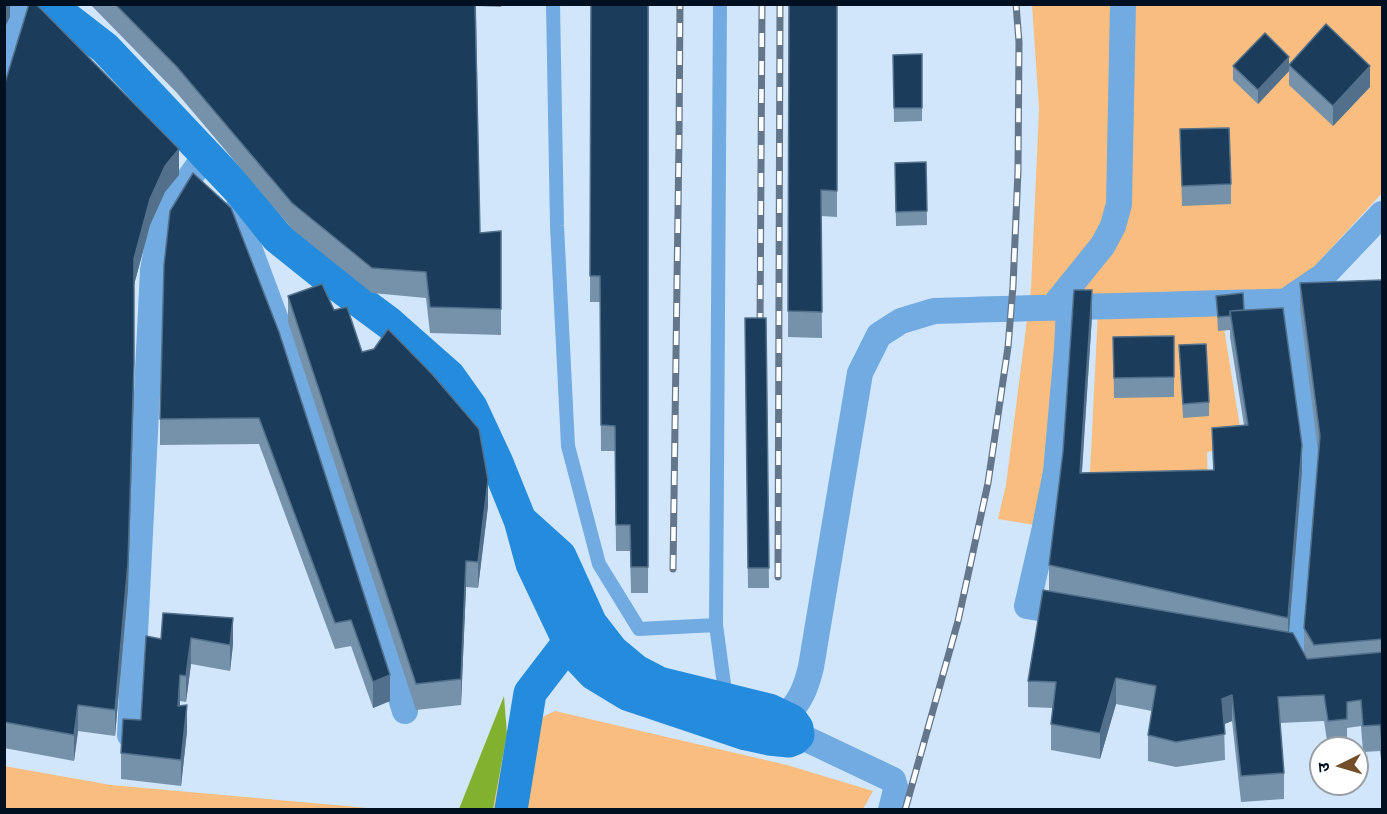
<!DOCTYPE html>
<html>
<head>
<meta charset="utf-8">
<style>
	body { margin:0 }
	#map { position:relative; width:1387px; height:814px; overflow:hidden; background:#d1e6fb; font-family:Barlow,"Noto Sans Devanagari",sans-serif }
	canvas { display:block }
	.frame { position:absolute; inset:0; border:6px solid #001021; pointer-events:none }
	.north { position:absolute; left:1309px; top:736px; width:60px; height:60px; box-sizing:border-box; background:#fff; border:2px solid #999fa6; border-radius:50%; rotate:265deg; font-size:16px; font-weight:700; line-height:24px; text-align:center; color:#001021 }
	.north::after { content:''; display:block; margin:auto; width:21px; height:27px; background:#724f28; clip-path:polygon(50% 0,100% 100%,50% 72%,0 100%) }
</style>
</head>
<body>
<div id="map">
<canvas width="1387" height="814"></canvas>
<div class="frame"></div>
<div class="north">उ</div>
</div>
<script>
const ctx = document.querySelector('canvas').getContext('2d');
ctx.lineJoin = 'round';
function fillPath(path, color) {
  ctx.fillStyle = color;
  ctx.fill(path, 'evenodd');
}
function stroke(path, color, width, dash) {
  ctx.strokeStyle = color;
  ctx.lineWidth = width;
  ctx.lineCap = dash ? 'butt' : 'round';
  ctx.setLineDash(dash || []);
  ctx.stroke(path);
}
const green = new Path2D(`
	M1032,5H1382V193L1313,268L1281,294L1218,291L1243,446L1207,452L1208,492L1089,494L1098,311L1062,313L1052,469L1035,525L998,519L1006,485L1031,289L1039,109Z
	M555,711L787,765L873,791L863,809L493,810L507,734Z
	M4,766L111,785L379,809H5Z`);
const water = new Path2D(`
	M504,696L507,734L493,809H459Z`);
const lane = new Path2D(`
	M553,4L557,226L568,446L599,564L639,629L716,625L726,699
	M716,625L720,4`);
const street = new Path2D(`
	M4,76L20,4
	M241,192L238,218L295,371L371,603L405,711
	M1286,301L1323,276L1382,214
	M1294,302L1313,461L1312,493L1298,641C1298,652 1298,667 1307,675
	M1053,307L1103,245L1113,226L1119,204L1123,4
	M1069,307L1067,349L1056,472L1044,532L1027,606L1074,614
	M784,717C800,703 806,688 811,667L860,373L879,335L901,321L934,311C1084,306 1233,304 1382,298
	M130,735L153,270L159,237L172,202L206,155
	M798,735L893,780L896,790L891,810`);
const secondary = new Path2D(`
	M48,4L105,48L241,192L277,237L327,277L389,323L449,376L471,407L497,463L520,520L532,564L569,642L576,655L594,674L627,694L746,734L769,739L789,741L794,739L798,735L797,728L792,721L769,710L659,683L636,671L612,651L591,624L560,556L520,520
	M511,810L530,693L569,642L585,629`);
const rail = new Path2D(`
	M760,327L762,4
	M673,569L679,139L680,4
	M778,577L780,4
	M905,810L958,621L988,483L1008,347L1013,286L1018,171L1019,42L1016,4`);
const wall = new Path2D(`
	M90,4H501V7L476,6L480,233L501,231V335L430,333L426,298L372,293L292,229L177,93Z
	M591,4H649L648,593H631L630,551H616L615,451H601L600,302H590Z
	M789,4H837V217L821,216L822,338L788,337Z
	M922,54V121L894,122L893,55Z
	M1289,64L1370,87L1333,126L1289,85V71L1258,104L1233,80V66Z
	M4,86L179,175L165,192L150,225L134,285V389L128,589L115,736L78,731L74,761L4,748Z
	M1180,129L1231,184V204L1182,206Z
	M926,162L927,225L896,226L895,163Z
	M170,211L390,701L373,708L351,646L335,649L259,444L160,445V419Z
	M1383,280V776L1380,751L1363,752L1361,726L1347,728V745L1328,747L1324,721L1280,723L1284,773V799L1241,802L1232,721L1224,724L1225,760L1176,767L1148,761V735L1152,711L1116,704L1100,759L1051,750V724L1053,708L1028,707V681L1049,591V565L1092,316L1082,473L1213,470L1212,428L1244,425L1230,337V330L1218,331L1216,296L1244,310L1302,471L1289,632L1304,654V628L1318,452L1300,309V283Z
	M288,296L334,310L362,352L488,506L478,588L466,587L461,705L416,710L288,322Z
	M745,318H766L769,588H748Z
	M1174,336V397L1114,398L1113,337Z
	M1179,345L1209,402V416L1183,418Z
	M163,613L233,644L230,671L191,664L186,702L180,701V706L187,731L181,786L121,779V753L141,720L161,639Z`);
const shadedWall = new Path2D(`
	M4,4H10V17L4,29Z
	M1289,57V71L1258,104V90Z
	M1370,66V87L1333,126V106Z
	M179,149V175L165,192L150,225L134,285V389L128,589L115,736V710L134,259L150,199L165,166Z
	M1092,290V316L1080,499V473Z
	M1302,445V471L1288,644V618Z
	M488,480V506L478,588V562Z
	M466,561V587L461,705V679Z
	M233,618V644L230,671V645Z
	M191,638V664L186,702V676Z
	M180,675V701L178,732V706Z
	M390,675V701L373,708V682Z
	M1116,678V704L1100,759V733Z
	M1232,695V721L1222,725V699Z
	M78,705V731L74,761V735Z
	M187,705V731L181,786V760Z`);
const building = new Path2D(`
	M29,4H36L179,149L165,166L150,199L134,259V363L128,563L115,710L78,705L74,735L4,722V86Z
	M115,4H475L480,233L501,231V309L430,307L426,272L372,268L292,203L177,67Z
	M591,4H648V567H631L630,525H616L615,426L601,425L600,276H590Z
	M789,4H837V191L821,190L822,312L788,311Z
	M1326,24L1370,66L1333,106L1289,65Z
	M1265,33L1289,57L1258,90L1233,66Z
	M922,54V108H894L893,55Z
	M1229,128L1231,184L1182,186L1180,129Z
	M926,162L927,211L896,212L895,163Z
	M193,173L231,208L279,332L390,675L373,682L351,620L335,623L259,418L160,419L164,265L170,211Z
	M1383,280V639L1314,645L1304,628L1320,436L1300,283Z
	M322,284L334,310L347,307L362,352L374,349L388,329L432,374L479,429L488,480L478,562L466,561L461,679L416,684L288,296Z
	M1074,290H1092L1080,473L1214,470L1212,428L1248,425L1230,311L1283,308L1302,445L1288,618L1049,565L1063,452Z
	M1243,293L1244,310L1230,311V316L1218,317L1216,296Z
	M745,318H766L769,568H748Z
	M1174,336V377L1114,378L1113,337Z
	M1206,344L1209,402L1183,404L1179,345Z
	M1043,590L1293,633L1307,659L1383,652V751L1380,725L1363,726L1361,700L1347,702V719L1328,721L1324,695L1278,697L1284,773L1241,776L1232,695L1222,699L1225,734L1176,742L1148,735L1156,686L1116,678L1100,733L1051,724L1056,682L1028,681Z
	M163,613L233,618L230,645L191,638L186,676L180,675L178,706L187,705L181,760L121,753L123,719L141,720L146,636L161,639Z`);
fillPath(green, '#f9be7f');
fillPath(water, '#82b12f');
stroke(lane, '#71abe1', 14);
stroke(street, '#71abe1', 26);
stroke(secondary, '#258cdd', 33);
stroke(rail, '#64778a', 7);
stroke(rail, '#fff', 4.5, [14]);
fillPath(wall, '#7692ab');
fillPath(shadedWall, '#52708b');
fillPath(building, '#1b3d5b');
stroke(building, '#52708b', 1.5);
</script>
</body>
</html>
